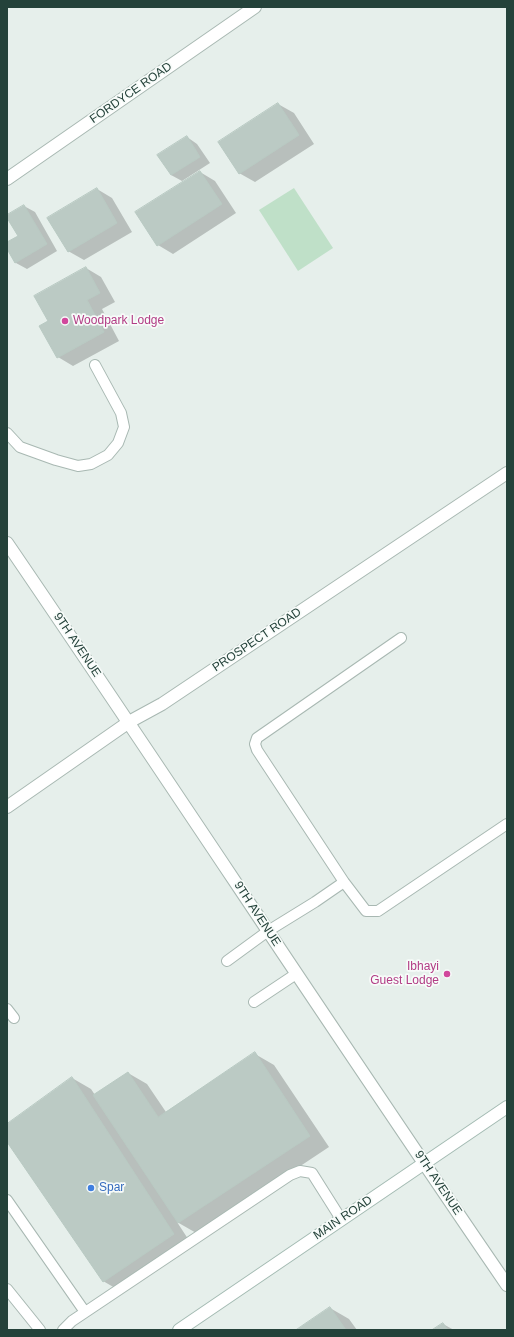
<!DOCTYPE html>
<html>
<head>
<meta charset="utf-8">
<style>
	body { margin:0 }
	#map { position:relative; width:514px; height:1337px; overflow:hidden; background:#e6efeb; font-family:Arial,sans-serif }
	canvas { display:block }
	.frame { position:absolute; inset:0; border:8px solid #24423a; pointer-events:none }
</style>
</head>
<body>
<div id="map">
<canvas width="514" height="1337"></canvas>
<div class="frame"></div>
</div>
<script>
const ctx = document.querySelector('canvas').getContext('2d');
ctx.lineJoin = 'round';
function fillPath(path, color) {
  ctx.fillStyle = color;
  ctx.fill(path, 'evenodd');
}
function stroke(path, color, width, dash) {
  ctx.strokeStyle = color;
  ctx.lineWidth = width;
  ctx.lineCap = dash ? 'butt' : 'round';
  ctx.setLineDash(dash || []);
  ctx.stroke(path);
}
function label(font, color, halo, rows, align = 'center') {
  ctx.font = font + ' Arial,sans-serif';
  ctx.lineWidth = 3.5;
  ctx.setLineDash([]);
  ctx.textBaseline = 'middle';
  ctx.strokeStyle = halo;
  ctx.fillStyle = color;
  for (const [text, x, y, turn = 0] of rows) {
    ctx.save();
    ctx.translate(x, y);
    ctx.rotate((+turn || 0) * Math.PI / 180);
    ctx.textAlign = isNaN(turn) ? turn : align;
    if (halo) ctx.strokeText(text, 0, 0);
    ctx.fillText(text, 0, 0);
    ctx.restore();
  }
}
const green = new Path2D(`
	M294,188L333,248L298,271L259,210Z`);
const shadow = new Path2D(`
	M278,104L294,113L314,144L255,182L239,173Z
	M187,137L197,144L210,163L182,181L171,175Z
	M200,172L215,181L236,213L173,254L158,245L137,212Z
	M97,189L112,198L132,232L84,260L68,251Z
	M24,206L35,212L57,251L27,269L16,263L7,247V243L19,236Z
	M86,268L101,277L115,302L102,309L119,341L73,366L58,357L49,322Z
	M255,1054L274,1065L329,1147L198,1234L177,1222L192,1245L122,1292L103,1281L7,1140V1125L72,1078L91,1089L95,1095L128,1073L147,1084L166,1112Z
	M330,1308L349,1319L357,1330H298Z
	M443,1324L454,1330H434Z`);
const building = new Path2D(`
	M278,103L299,135L239,174L218,142Z
	M187,136L200,157L171,175L157,155Z
	M200,171L222,204L157,246L135,212Z
	M97,188L117,223L68,252L47,218Z
	M24,205L47,244L15,263L7,249V242L18,236L7,218V215Z
	M86,267L100,293L87,300L104,332L57,358L39,326L48,321L34,296Z
	M255,1052L310,1136L178,1223L93,1095L128,1072L158,1117Z
	M72,1077L174,1234L103,1282L7,1142V1124Z
	M330,1307L346,1330H296Z
	M443,1323L448,1330H432Z`);
const lane = new Path2D(`
	M7,433L20,447L56,460L78,466L91,464L108,455L118,443L124,427L121,413L95,365
	M401,638L257,738L255,744L257,750L344,882L366,911H378L507,824
	M227,961L268,931L315,902L344,882
	M254,1002L296,974
	M7,1009L14,1018
	M7,1200L85,1312
	M7,1289L40,1330
	M63,1330L72,1321L290,1175L300,1171L312,1173L341,1219`);
const street = new Path2D(`
	M7,179L255,7
	M7,543C175,789 338,1039 507,1285
	M7,807L129,722L162,704L507,473`);
const secondary = new Path2D(`
	M179,1330L507,1107`);
const markers = [
	[65,321,4,"#d1479c"],
	[447,974,4,"#d1479c"],
	[91,1188,4,"#3f7fe0"]
];
const streetNames = [
	["FORDYCE ROAD",131,93,-35],
	["PROSPECT ROAD",257,640,-34],
	["9TH AVENUE",77,645,56],
	["9TH AVENUE",257,914,57],
	["9TH AVENUE",438,1183,56],
	["MAIN ROAD",343,1218,-34]
];
const hotelNames = [
	["Woodpark Lodge",73,321],
	["Ibhayi",439,967,"right"],
	["Guest Lodge",439,981,"right"]
];
const shopNames = [
	["Spar",99,1188]
];
fillPath(green, '#bfe0c8');
fillPath(shadow, '#0003');
fillPath(building, '#bbcac4');
stroke(building, '#b8c9c2', 1);
stroke(lane, '#a8b8b2', 12);
stroke(street, '#a8b8b2', 14);
stroke(secondary, '#a4bbb3', 14);
stroke(lane, '#fff', 10);
stroke(street, '#fff', 12);
stroke(secondary, '#fff', 12);
for (const [x, y, r, color] of markers) {
  const dot = new Path2D();
  dot.arc(x, y, r, 0, 2 * Math.PI);
  ctx.fillStyle = color;
  ctx.fill(dot);
  stroke(dot, '#f7fbf9', 1.5);
}
label('12px', '#24423a', '#f7fbf9', streetNames);
label('12px', '#b23c85', '#f7fbf9', hotelNames, 'left');
label('12px', '#366cbe', '#f7fbf9', shopNames, 'left');
</script>
</body>
</html>
